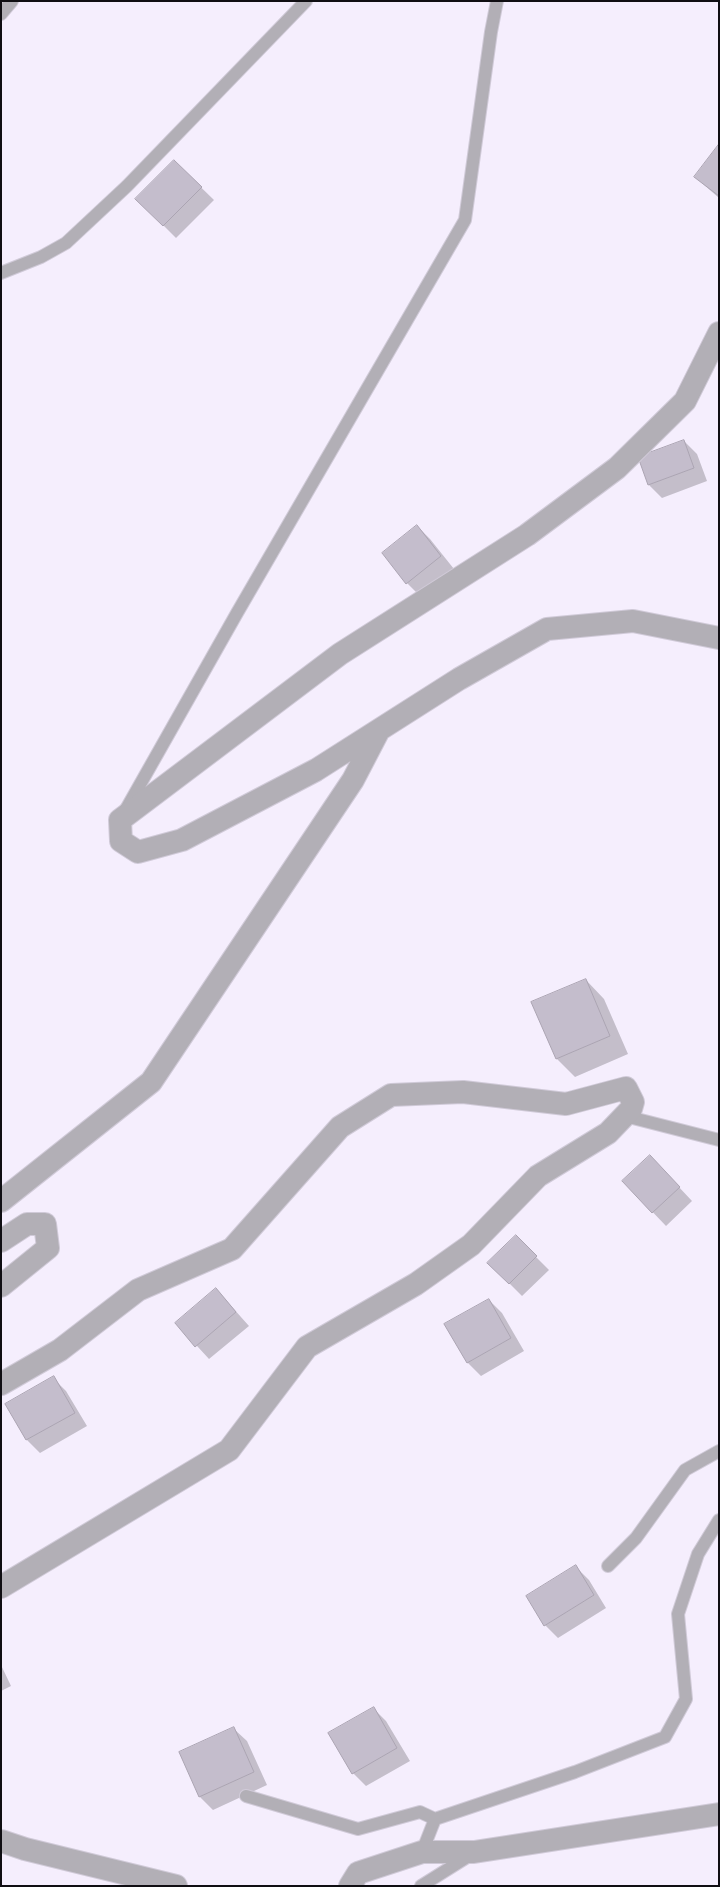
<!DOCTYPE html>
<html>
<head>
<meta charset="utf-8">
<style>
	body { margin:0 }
	#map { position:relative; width:720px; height:1887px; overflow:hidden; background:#f5eefd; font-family:Helvetica,sans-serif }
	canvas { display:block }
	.frame { position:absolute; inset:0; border:2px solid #100e13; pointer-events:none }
</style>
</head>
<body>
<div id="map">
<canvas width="720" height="1887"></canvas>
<div class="frame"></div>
</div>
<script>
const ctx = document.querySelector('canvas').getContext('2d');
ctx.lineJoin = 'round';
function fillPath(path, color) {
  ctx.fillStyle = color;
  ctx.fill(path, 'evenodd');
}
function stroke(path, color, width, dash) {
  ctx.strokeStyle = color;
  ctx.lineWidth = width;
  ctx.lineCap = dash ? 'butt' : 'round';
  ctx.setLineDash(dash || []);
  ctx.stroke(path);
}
const shadow = new Path2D(`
	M719,146V198L695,177Z
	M174,161L214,200L176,238L137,199Z
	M684,441L697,454L707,481L662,498L649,485L639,458Z
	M417,526L430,539L454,569L420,596L407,583L383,553Z
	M586,980L604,999L628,1054L575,1077L557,1059Z
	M663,1170L692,1201L666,1226L623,1181Z
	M516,1237L549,1270L522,1296L489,1263Z
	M216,1289L249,1326L209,1359L176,1323Z
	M489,1300L502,1313L524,1351L481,1376L468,1363L446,1324Z
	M53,1378L66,1391L87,1426L40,1453L27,1440L6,1404Z
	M576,1567L589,1580L606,1608L558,1638L545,1625Z
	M1,1665L11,1686L1,1691Z
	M373,1708L386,1721L410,1761L366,1786L353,1773Z
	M234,1729L247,1741L267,1785L213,1810L200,1797L180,1753Z`);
const building = new Path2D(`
	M719,144V196L694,177Z
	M174,160L202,187L163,226L135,199Z
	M684,440L694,468L648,485L638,457Z
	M417,525L441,556L406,584L382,553Z
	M586,979L610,1036L556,1059L531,1002Z
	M650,1155L680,1187L652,1213L622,1181Z
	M516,1235L537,1256L509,1284L487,1263Z
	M216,1288L236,1312L195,1347L175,1323Z
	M489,1299L511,1338L467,1363L444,1324Z
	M54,1376L75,1413L26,1440L5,1404Z
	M576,1565L594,1595L544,1626L526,1596Z
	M374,1707L397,1748L352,1774L328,1733Z
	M234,1727L254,1772L199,1797L179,1752Z`);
const service = new Path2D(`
	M1,14L12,1
	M1,273L41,257L66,243L127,186L306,1
	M125,811L237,613L465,220L491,32L497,1
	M625,1116L719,1140
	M608,1566L636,1538L685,1470L719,1451
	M246,1796L358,1829L420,1812L435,1819L422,1852
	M435,1819L575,1772L665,1737L686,1699L678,1614L698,1554L719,1520
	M421,1886L472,1854`);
const minor = new Path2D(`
	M719,333L685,401L617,468L527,535L340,654L120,820L121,841L138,852L182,840L316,770L459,679L547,629L633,621L719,638
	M1,1201L151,1082L353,780L378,732
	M1,1241L27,1224H45L48,1248L1,1286
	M1,1384L60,1350L138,1290L232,1249L340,1127L391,1095L463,1092L566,1104L626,1088L633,1102L631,1109L608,1133L538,1176L471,1245L416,1284L307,1347L229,1450L1,1587
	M1,1841L25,1849L176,1886
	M350,1886L358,1873L422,1852H474L719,1814`);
fillPath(shadow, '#0003');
fillPath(building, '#c4bdcc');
stroke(building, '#aba4b2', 1);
stroke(service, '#d0cad8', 14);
stroke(minor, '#d0cad8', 24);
stroke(service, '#b2afb6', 12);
stroke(minor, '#b2afb6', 22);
</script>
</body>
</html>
